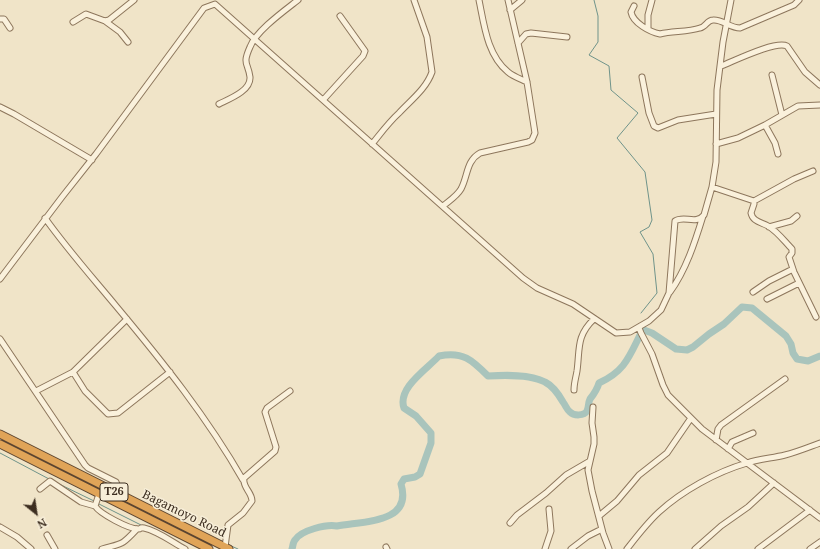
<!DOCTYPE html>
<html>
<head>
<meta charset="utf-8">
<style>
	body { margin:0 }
	#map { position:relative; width:820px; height:549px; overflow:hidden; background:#f0e4c8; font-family:"Noto Serif",serif }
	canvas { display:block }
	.north { position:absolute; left:16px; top:493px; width:40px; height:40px; -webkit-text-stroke:3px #f7eed8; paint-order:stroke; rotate:150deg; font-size:11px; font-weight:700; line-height:16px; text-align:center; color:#3d2e20 }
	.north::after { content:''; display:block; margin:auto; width:14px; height:18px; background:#3d2e20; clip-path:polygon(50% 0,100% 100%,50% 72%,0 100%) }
</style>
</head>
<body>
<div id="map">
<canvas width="820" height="549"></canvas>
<div class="north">N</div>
</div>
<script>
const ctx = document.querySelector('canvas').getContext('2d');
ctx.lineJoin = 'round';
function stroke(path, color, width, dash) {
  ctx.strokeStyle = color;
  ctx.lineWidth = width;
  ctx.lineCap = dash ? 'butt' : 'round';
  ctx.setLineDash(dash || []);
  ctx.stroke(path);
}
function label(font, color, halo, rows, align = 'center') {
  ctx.font = font + ' "Noto Serif",serif';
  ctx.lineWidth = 3;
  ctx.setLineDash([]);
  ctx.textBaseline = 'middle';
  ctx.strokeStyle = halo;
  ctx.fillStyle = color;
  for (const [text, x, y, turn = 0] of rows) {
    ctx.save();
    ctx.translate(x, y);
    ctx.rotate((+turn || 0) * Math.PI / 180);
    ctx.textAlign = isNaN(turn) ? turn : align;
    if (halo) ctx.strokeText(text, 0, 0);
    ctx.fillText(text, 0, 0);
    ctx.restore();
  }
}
const stream = new Path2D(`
	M594,0L598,16V42L589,55L609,66L611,90L638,113L617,138L645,172L652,220L649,227L640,232L653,254L657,293L641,313
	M0,453L49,479
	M57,483L94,501
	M97,503L141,525
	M229,545L238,549`);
const river = new Path2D(`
	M292,549C293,546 293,542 295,540C301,530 327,524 337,526C362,521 413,524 401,484L404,479L415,477L420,474L431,443V433L416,416L404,408C397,388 427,369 439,356C463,351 472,360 488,376C505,375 530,374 545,382C553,386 559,395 563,402C566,406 567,410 570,412C574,416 584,416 587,411C589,407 588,403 590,399C594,394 597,390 599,383C625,371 629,357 641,333L644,330L652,333L676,349L687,350L693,347L709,334L724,324L742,307L752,308L786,336L791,344L793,353L797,359L808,361L820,356`);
const minor = new Path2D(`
	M479,0C484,24 487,55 508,72C514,77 521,79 527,82
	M634,6L631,12C633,23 650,32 660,34C673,31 688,32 700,28C706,27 707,20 713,20C722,19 730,28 740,28L794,5L799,0
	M510,10L522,0
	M0,19H4L10,28
	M105,21L120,32L128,42
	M73,22L86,14L105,21L109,20L134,0
	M648,29V15L652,0
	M518,43L526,34L531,33L567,37
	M721,66C734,61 776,40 787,46L805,72L820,85
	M772,75L782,115
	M642,77L649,113L654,126L658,128L678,120L716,114
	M324,99L363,56L365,51L340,16
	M219,104C229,99 251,91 250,77C248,62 242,65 250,47C256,31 284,11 298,0
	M0,107L14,114L92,160
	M765,125L775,143L778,154
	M372,144C381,133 389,122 399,113C411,100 426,89 432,72L427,37L414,0
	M716,144L738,138L765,125L798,106L820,105
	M712,187L754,201V204L751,213C753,222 761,222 768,226C777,231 785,242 792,249V253L789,257L794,272L816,317
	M754,201L794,179L813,171
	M443,206C449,201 457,196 461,189C468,176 466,161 480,153L528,142L532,140L535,133L527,82L508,0
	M45,218C67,249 92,277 116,306C162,361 207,417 243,480
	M769,227L791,221L797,216
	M0,279L62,197L96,154L204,8L215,4L523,278L537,288L573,304L616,333L630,332L649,321L661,310L669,293L675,221C684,215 696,225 704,215L712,187L716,162L717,90L723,42L731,0
	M670,292C686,270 695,242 703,216
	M753,292L769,281L793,269
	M767,299L799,283
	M639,328L641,333L652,354L663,385L668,395L702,429L820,518
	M0,339L85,465L88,468L116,482L118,487L116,493
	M73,372L85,391L108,414L118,413L170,372
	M574,390C574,383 576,377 577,371C580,349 576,336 594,319
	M36,391L73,372L127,319
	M593,407L592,423L594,437V444L588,470L592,491L603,533L609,549
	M716,440L718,429L721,425L785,379
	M728,449L732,442L753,433
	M40,489L50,481L81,502L95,506
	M99,494L95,506C100,514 129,529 138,529C142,529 139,527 144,528C158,531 172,542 185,549
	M599,516L617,501L639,475L667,453L691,418
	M510,523L517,515L546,493L566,475L590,461
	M0,527L17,537L31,549
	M47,535L55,549
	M225,547L228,525L243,513L252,501C252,492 242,487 244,478L275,451L276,447L265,412L267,408L290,391
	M386,547L387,549
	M102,549C123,543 121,546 137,529
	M545,549L551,531L549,509
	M571,549L588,536L602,529
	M627,549C637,536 647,523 659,512C682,491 716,472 747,463C759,459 773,458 785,455C797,452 809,447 820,443
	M695,549L721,526L748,507L774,483
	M758,549L810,510
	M810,549L820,542`);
const highway = new Path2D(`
	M0,434L229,549
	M0,444L209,549`);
const shields = [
	[114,492,28]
];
const shieldNames = [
	["T26",114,492]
];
const streetNames = [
	["Bagamoyo Road",184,514,26]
];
stroke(stream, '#6f938a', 1);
stroke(river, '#a9c4bc', 7);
stroke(minor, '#8d765c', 7);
stroke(highway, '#5b4430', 9);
stroke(minor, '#faf1dc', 5);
stroke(highway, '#e0a458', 7);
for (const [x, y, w] of shields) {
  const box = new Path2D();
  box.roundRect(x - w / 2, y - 9, w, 18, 3);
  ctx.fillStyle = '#f7eed8';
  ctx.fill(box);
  stroke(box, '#3d2e20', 1);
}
label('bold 11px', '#3d2e20', null, shieldNames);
label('12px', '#3d2e20', '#f7eed8', streetNames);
</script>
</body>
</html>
